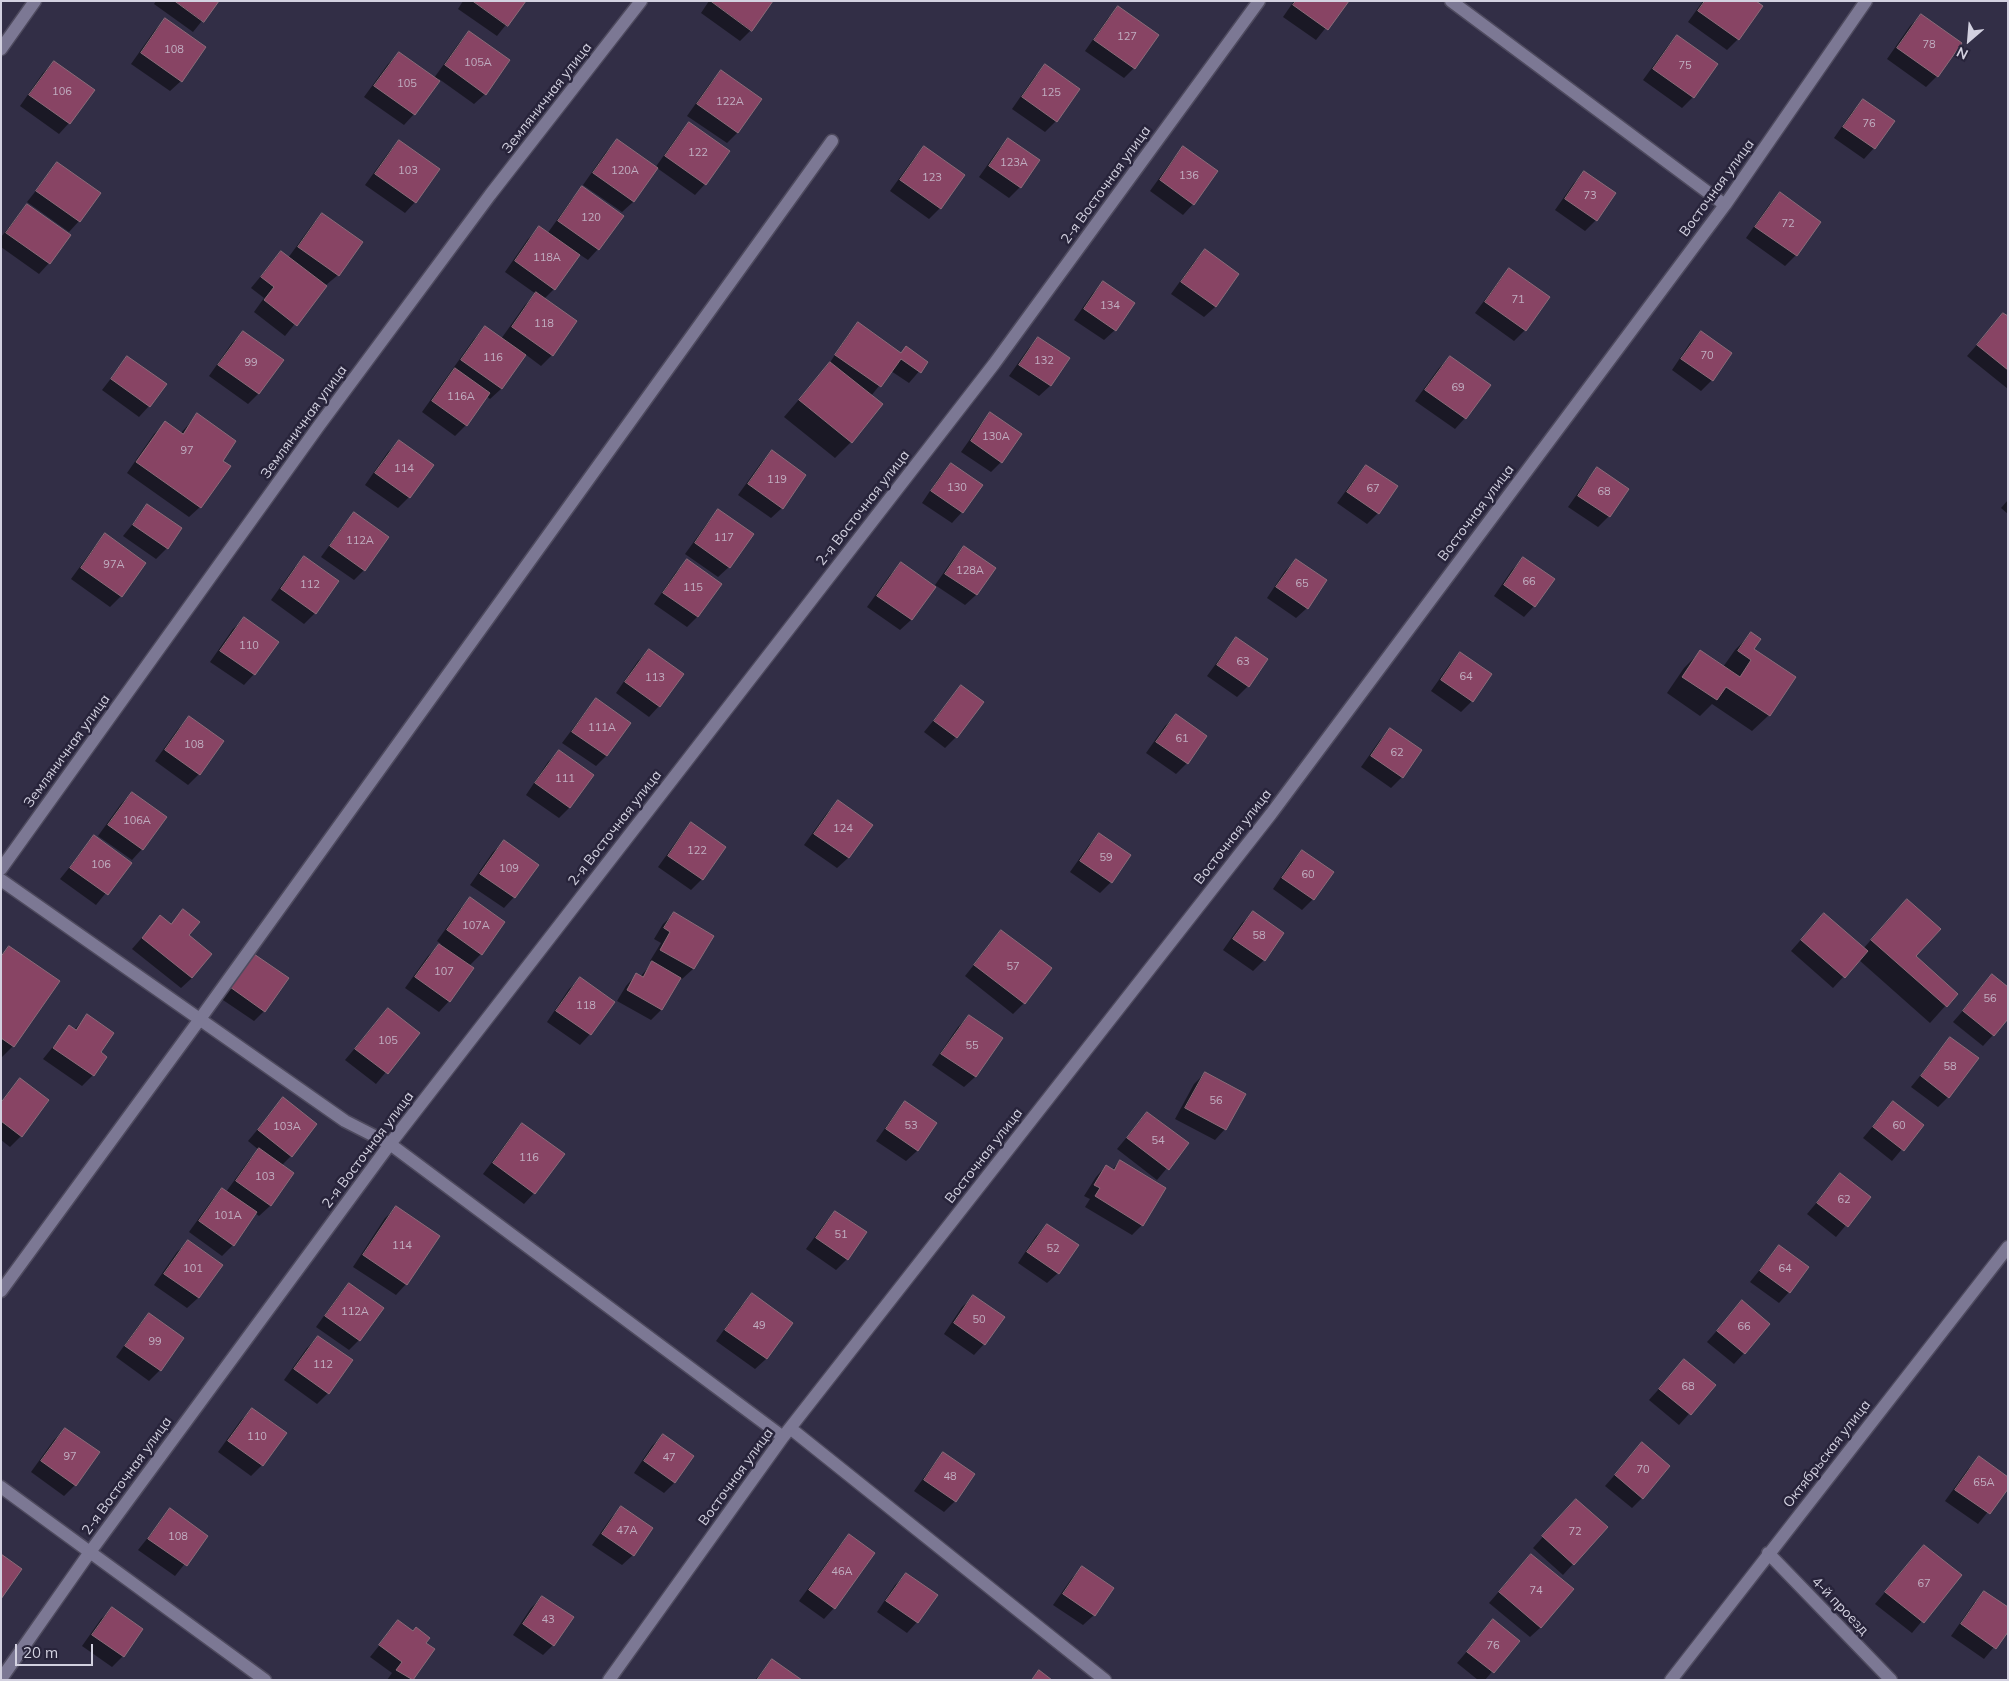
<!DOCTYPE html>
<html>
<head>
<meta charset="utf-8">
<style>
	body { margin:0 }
	#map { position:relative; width:2009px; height:1681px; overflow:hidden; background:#322e46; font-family:Mulish,sans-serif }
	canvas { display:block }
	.frame { position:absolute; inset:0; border:2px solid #d3d1e0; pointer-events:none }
	.north { position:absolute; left:1944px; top:15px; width:50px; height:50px; -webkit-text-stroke:4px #28243b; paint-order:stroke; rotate:207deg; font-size:14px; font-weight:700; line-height:20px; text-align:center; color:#d3d1e0 }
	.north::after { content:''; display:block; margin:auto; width:18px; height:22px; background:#d3d1e0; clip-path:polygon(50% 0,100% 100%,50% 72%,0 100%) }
	.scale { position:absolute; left:15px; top:1644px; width:78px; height:22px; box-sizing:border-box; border:2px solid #d3d1e0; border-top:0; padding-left:6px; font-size:15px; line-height:18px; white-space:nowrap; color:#d3d1e0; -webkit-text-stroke:4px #28243b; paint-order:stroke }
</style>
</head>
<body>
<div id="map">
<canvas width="2009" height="1681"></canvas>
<div class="frame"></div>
<div class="north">N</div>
<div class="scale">20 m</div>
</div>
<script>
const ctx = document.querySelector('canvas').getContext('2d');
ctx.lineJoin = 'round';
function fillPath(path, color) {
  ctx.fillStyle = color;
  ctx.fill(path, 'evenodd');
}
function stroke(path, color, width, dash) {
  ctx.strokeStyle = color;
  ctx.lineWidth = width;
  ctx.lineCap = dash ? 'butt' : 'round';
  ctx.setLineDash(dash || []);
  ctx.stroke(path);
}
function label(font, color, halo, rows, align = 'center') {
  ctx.font = font + ' Mulish,sans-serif';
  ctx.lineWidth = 5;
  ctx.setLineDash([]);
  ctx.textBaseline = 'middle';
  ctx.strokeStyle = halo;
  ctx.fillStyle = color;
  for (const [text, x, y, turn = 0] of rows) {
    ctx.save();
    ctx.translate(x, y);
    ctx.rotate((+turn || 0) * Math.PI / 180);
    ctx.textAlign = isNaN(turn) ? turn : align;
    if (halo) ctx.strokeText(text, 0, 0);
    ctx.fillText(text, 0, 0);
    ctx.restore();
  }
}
const shadow = new Path2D(`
	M156,1H218L193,32L154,4Z
	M463,1H525L497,36L458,9Z
	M709,1H771L751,30L740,41L701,13Z
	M1294,1H1347L1316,40L1283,17Z
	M1703,1H1754L1761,7L1738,39L1727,50L1688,22Z
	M1119,7L1134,68L1124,78L1085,51L1108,18Z
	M1921,15L1960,43L1937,76L1926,87L1887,59L1910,26Z
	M165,20L181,81L170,91L131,64L155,30Z
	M469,33L485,94L474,104L439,79L414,114L404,125L364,97L388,64L399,54L434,78L459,43Z
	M1677,36L1716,64L1693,97L1682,108L1643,80L1667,47Z
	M54,62L69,123L59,134L20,106L43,73Z
	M1045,66L1079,89L1056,121L1045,132L1012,109L1035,76Z
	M722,72L761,99L737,133L727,143L687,116L711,82Z
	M1863,101L1874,148L1864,159L1834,138L1852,112Z
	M690,123L705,184L695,195L657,168L633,202L622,212L583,185L606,152L617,141L655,168L679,134Z
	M1008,140L1020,187L1009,198L979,177L998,150Z
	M399,141L415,202L405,213L365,185L389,152Z
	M924,148L963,175L940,208L929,219L890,191L914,158Z
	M1183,148L1193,204L1183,215L1150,191L1173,159Z
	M57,164L79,221L69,232L27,202Z
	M1584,173L1614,193L1596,220L1585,231L1555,210L1574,183Z
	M583,188L598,249L588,260L579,254L554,289L544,299L552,355L541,366L525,354L501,389L490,399L486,396L466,425L455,436L422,412L474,339L485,328L501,339L525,305L536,294L505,272L528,239L539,228L547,234L572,199Z
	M1780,194L1819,222L1796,255L1785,266L1746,238L1769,205Z
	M27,205L49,263L39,274L1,247V237Z
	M322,214L362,242L338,275L326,285L285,336L254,312L264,298L251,288L281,252L288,258L312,225Z
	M1205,251L1238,275L1215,307L1204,317L1171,294L1194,262Z
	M1509,270L1548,298L1525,330L1514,341L1475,313L1499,281Z
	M1104,282L1115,330L1104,340L1074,320L1093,293Z
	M2004,314L2008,318V389L1967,356Z
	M858,324L900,354L906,348L927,362L909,383L891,371L871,396L851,442L835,458L784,417L827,367L848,335Z
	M1701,332L1712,380L1701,391L1672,370L1690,343Z
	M243,333L282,360L258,394L248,404L209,376L232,343Z
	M1038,338L1068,359L1050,386L1039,396L1009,376L1028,349Z
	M1450,357L1465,418L1455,429L1415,401L1439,368Z
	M127,358L149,406L139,417L102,390Z
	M990,414L1001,462L991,472L961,452L980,425Z
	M197,415L221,461L200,507L189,517L127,473L154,434L165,423L180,434Z
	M399,442L432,465L409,497L398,508L365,485L388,452Z
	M772,452L782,508L771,518L738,495L761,463Z
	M951,465L962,512L952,523L922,503L940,476Z
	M1366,466L1396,486L1378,513L1367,524L1337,503L1356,477Z
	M1598,469L1609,516L1598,527L1568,507L1587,480Z
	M2008,500V514L2001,508Z
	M147,506L167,548L156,559L123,536Z
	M719,511L729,567L718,577L685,554L708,522Z
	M354,514L364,570L354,580L321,557L344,525Z
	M105,535L121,596L110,607L71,579L95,546Z
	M964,547L994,568L976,595L965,605L935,585L954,558Z
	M304,558L337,581L315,613L304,624L271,600L294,568Z
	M1523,559L1534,606L1524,617L1494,596L1512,570Z
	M1296,560L1307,608L1296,618L1267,598L1285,571Z
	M687,561L720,584L697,617L687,627L654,604L676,572Z
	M901,564L934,588L911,620L900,630L867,607L890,575Z
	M244,619L277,642L254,674L244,685L210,662L233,629Z
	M1751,634L1752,649L1769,715L1752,731L1712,704L1700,716L1667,693L1684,668L1700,652L1723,667L1735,650Z
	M1236,639L1266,659L1248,686L1237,697L1207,676L1226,650Z
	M649,650L659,706L649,717L616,693L638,661Z
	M1460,654L1490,674L1472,701L1461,712L1431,691L1450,664Z
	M961,687L956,737L945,748L924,732Z
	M596,700L629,724L606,756L596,766L562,743L586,711Z
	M1176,716L1187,763L1176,774L1146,753L1165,726Z
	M189,718L199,774L188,785L155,761L178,729Z
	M1391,729L1402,777L1391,788L1361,767L1380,740Z
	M559,752L592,775L569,808L559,818L526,795L548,762Z
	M132,793L142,849L132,860L98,836L121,804Z
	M838,802L871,825L848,858L837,868L804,845L827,813Z
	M691,824L724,847L702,879L691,890L658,867L681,835Z
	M1099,835L1129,855L1111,882L1100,893L1070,872L1089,845Z
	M94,837L130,863L96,905L60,879Z
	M504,842L514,897L504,908L470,885L493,852Z
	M1302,852L1313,899L1302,910L1273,889L1291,862Z
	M471,898L481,954L469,966L449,1001L439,1012L405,988L428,956L441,944L437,941L460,909Z
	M183,911L192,978L181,988L132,949L160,917L170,925Z
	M1253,913L1283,933L1264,960L1253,971L1223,950L1242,923Z
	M674,914L712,936L693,969L682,979L680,978L661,1010L651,1020L617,1001L626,986L636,975L640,977L653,962L650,961L661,943L654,939L663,924Z
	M1891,917L1914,956L1956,994L1930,1023L1859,960L1833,988L1791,951L1814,925L1863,949Z
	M1001,931L1024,1003L1013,1014L965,976Z
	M9,947L13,1046L1,1058V956Z
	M243,966L264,1011L254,1021L220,998Z
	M1993,976V1035L1983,1046L1953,1022Z
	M580,979L590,1034L580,1045L547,1022L569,989Z
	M388,1009L418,1033L376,1084L345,1060Z
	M87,1016L99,1053L93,1075L82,1086L43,1059L69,1027L74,1030Z
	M969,1016L1001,1039L975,1077L964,1087L932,1065L958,1027Z
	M1951,1038L1948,1097L1938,1107L1911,1087Z
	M1205,1073L1225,1129L1215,1140L1175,1119L1194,1084Z
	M20,1080L21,1136L10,1147L1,1140V1102Z
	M283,1099L291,1156L282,1165L293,1173L270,1206L259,1216L255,1213L233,1245L222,1256L189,1232L212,1200L222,1189L226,1192L249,1160L259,1150L248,1141Z
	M1893,1102L1922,1125L1892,1161L1863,1138Z
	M905,1103L935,1124L917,1151L906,1161L876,1141L895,1114Z
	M1147,1113L1187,1144L1157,1180L1117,1149Z
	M522,1124L534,1193L524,1204L483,1174L512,1135Z
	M1120,1161L1142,1225L1132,1235L1085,1207L1090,1199L1084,1196L1096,1177L1106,1166L1112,1170Z
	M1840,1175L1869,1198L1836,1237L1807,1214Z
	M396,1208L406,1284L396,1295L353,1267L385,1218Z
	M835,1212L865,1233L847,1259L836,1270L806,1249L825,1223Z
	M1047,1225L1058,1273L1047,1283L1018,1263L1036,1236Z
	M188,1242L221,1265L198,1298L187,1308L154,1285L177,1252Z
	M1779,1246L1789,1292L1779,1303L1750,1282Z
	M349,1285L359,1340L349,1350L316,1327L339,1295Z
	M752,1295L791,1323L766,1359L755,1369L716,1341L741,1306Z
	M973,1297L984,1344L974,1355L944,1334L962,1307Z
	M1742,1302L1744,1353L1734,1364L1707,1342Z
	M149,1315L160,1370L149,1381L116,1357L139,1325Z
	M318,1337L328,1393L317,1404L284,1380L307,1348Z
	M1674,1372L1714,1386L1679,1425L1649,1400Z
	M252,1410L285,1433L262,1465L251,1476L218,1452L241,1420Z
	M65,1429L75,1485L64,1496L31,1472L54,1440Z
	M663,1435L674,1483L664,1493L634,1473L652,1446Z
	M1642,1444V1498L1632,1508L1605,1486Z
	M943,1454L974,1474L955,1501L944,1512L914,1491L933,1465Z
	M1979,1458L2008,1487L1978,1524L1945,1501L1968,1469Z
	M621,1507L633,1555L622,1565L592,1545L611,1518Z
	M170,1510L207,1536L175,1576L138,1550Z
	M1566,1511L1573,1564L1563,1575L1533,1548Z
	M849,1536L834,1608L824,1619L799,1601L839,1546Z
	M1924,1546L1960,1576L1912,1633L1875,1604Z
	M1531,1555L1541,1627L1530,1637L1489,1603Z
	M1082,1568L1094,1615L1083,1625L1053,1605L1072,1578Z
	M906,1575L917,1622L907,1633L877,1612L895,1585Z
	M1985,1593L2008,1630L1984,1659L1951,1636L1974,1603Z
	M542,1597L553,1645L543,1655L513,1635L531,1608Z
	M112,1609L141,1629L123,1656L112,1667L82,1646L101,1619Z
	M1493,1621L1518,1641L1485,1680H1478L1457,1663Z
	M398,1622L433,1649L411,1680H387L392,1673L370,1657Z
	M772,1661L799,1680H755Z`);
const building = new Path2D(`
	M175,1H219L204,22Z
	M473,1H526L508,26Z
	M711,1H773L752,31Z
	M1296,1H1349L1328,30L1293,5Z
	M1705,1H1756L1763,6L1739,40L1698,11Z
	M1118,6L1159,35L1135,69L1094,40Z
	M1921,14L1962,43L1938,77L1897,48Z
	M165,18L206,47L182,82L141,53Z
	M469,31L510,60L486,95L445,65Z
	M1677,35L1718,64L1694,98L1653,69Z
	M399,52L440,81L415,115L374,86Z
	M54,61L95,90L70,124L29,95Z
	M1045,64L1080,89L1057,122L1022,97Z
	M721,70L762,99L738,133L697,104Z
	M1863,99L1895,121L1875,149L1843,127Z
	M689,122L730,151L706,185L665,156Z
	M1008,138L1040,160L1021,188L989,166Z
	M617,139L658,168L634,202L593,173Z
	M399,140L440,169L416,203L375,174Z
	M924,146L965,175L941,209L900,180Z
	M1183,146L1218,171L1194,205L1160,180Z
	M57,162L101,193L80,222L36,191Z
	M1584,171L1616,193L1597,221L1565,199Z
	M582,186L624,216L599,250L558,221Z
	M1780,192L1821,222L1797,256L1755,227Z
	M27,204L71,235L50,264L6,233Z
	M322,213L363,242L339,276L298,247Z
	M539,226L580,255L555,290L515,261Z
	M1205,249L1239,274L1216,307L1181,282Z
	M281,251L327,286L297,326L264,300L274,287L261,277Z
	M1509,268L1550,297L1526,331L1485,302Z
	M1103,281L1135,303L1116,331L1084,309Z
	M536,292L577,321L553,356L512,327Z
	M2003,313L2008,316V370L1977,345Z
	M858,322L901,353L906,346L928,362L921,373L901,359L881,387L835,355Z
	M485,326L526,355L502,389L461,360Z
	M243,331L284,360L259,394L218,365Z
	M1701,331L1732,353L1713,381L1681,359Z
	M1038,337L1070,358L1051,386L1019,365Z
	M127,356L167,384L150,407L111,379Z
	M1450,356L1491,385L1466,419L1425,390Z
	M830,362L883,404L852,443L799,400Z
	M455,368L490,393L467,426L432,401Z
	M990,412L1022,434L1002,463L971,441Z
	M197,413L236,441L223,461L231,466L201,508L136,462L165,421L183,434Z
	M399,440L434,465L410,498L375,473Z
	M772,450L806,475L783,509L748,484Z
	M951,463L983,485L963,513L931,491Z
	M1366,465L1398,486L1379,514L1347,492Z
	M1597,467L1629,489L1610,517L1578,496Z
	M147,504L182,528L168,549L133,525Z
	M718,509L754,534L730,568L695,543Z
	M354,512L389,537L365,571L330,546Z
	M105,533L146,563L122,597L81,568Z
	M964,546L996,568L977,595L945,574Z
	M304,556L339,581L316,614L281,589Z
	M1523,557L1555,579L1535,607L1504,585Z
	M687,559L722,584L698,617L663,593Z
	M1296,559L1327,580L1308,609L1276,587Z
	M901,562L936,587L912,620L877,596Z
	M244,617L279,642L255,675L220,651Z
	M1751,632L1761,639L1754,649L1796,677L1770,716L1726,687L1717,700L1682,677L1700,650L1740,677L1751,660L1738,651Z
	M1236,637L1268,659L1249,687L1217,665Z
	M649,649L684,674L660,707L625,682Z
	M1460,652L1492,674L1473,702L1441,680Z
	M961,685L984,702L957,738L934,721Z
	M596,698L631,723L607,756L572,732Z
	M1176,714L1207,736L1188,764L1156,742Z
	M189,716L224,741L200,775L165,750Z
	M1390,728L1422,750L1403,778L1371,756Z
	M559,750L594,775L570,808L535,783Z
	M132,792L167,817L143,850L108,825Z
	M838,800L873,825L849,858L814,834Z
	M691,822L726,847L703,880L668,856Z
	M1099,833L1131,855L1112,883L1080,861Z
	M94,835L132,863L108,895L70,868Z
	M504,840L539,865L515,898L480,874Z
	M1302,850L1334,872L1314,900L1282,878Z
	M470,897L505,922L482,955L447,930Z
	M1907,899L1941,929L1916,956L1958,994L1947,1007L1871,940Z
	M183,909L200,922L189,935L212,954L192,978L142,938L160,915L171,924Z
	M1253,911L1284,933L1265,961L1233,939Z
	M674,912L714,936L694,969L660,950L670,932L664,928Z
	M1824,913L1868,951L1845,978L1801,940Z
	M1001,930L1052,968L1025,1004L974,965Z
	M439,944L474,968L450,1002L415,977Z
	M9,946L60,981L14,1047L1,1038V957Z
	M254,954L289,978L265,1012L230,987Z
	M652,961L681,978L662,1010L627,990L636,973L643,977Z
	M1992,974L2008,987V1019L1994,1036L1963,1011Z
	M580,977L615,1002L591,1035L556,1011Z
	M388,1008L420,1033L388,1074L355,1049Z
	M87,1014L114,1033L101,1052L107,1057L94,1076L53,1048L69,1025L76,1030Z
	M969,1015L1003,1038L976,1077L941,1054Z
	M1950,1037L1979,1058L1949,1098L1921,1076Z
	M1205,1072L1246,1094L1226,1130L1185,1108Z
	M20,1078L49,1100L22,1137L1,1121V1103Z
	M283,1097L317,1124L292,1157L258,1130Z
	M905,1101L937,1123L918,1151L886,1129Z
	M1893,1101L1924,1125L1904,1151L1873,1127Z
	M1147,1112L1189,1143L1169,1170L1127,1138Z
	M522,1123L565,1154L535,1194L493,1163Z
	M259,1148L294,1173L271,1206L236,1181Z
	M1120,1160L1166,1188L1143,1226L1095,1196L1100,1188L1094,1185L1106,1165L1114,1170Z
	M1840,1173L1871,1197L1848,1227L1817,1203Z
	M222,1188L257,1212L234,1246L199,1221Z
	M396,1206L440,1236L407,1285L363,1255Z
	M835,1211L867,1232L848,1260L816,1238Z
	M1047,1224L1079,1245L1059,1274L1027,1252Z
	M188,1240L223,1265L199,1298L164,1274Z
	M1779,1245L1809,1267L1790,1293L1760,1271Z
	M349,1283L384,1308L360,1341L325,1316Z
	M752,1293L793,1323L767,1359L725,1330Z
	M973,1295L1005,1317L985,1345L954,1323Z
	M1742,1300L1770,1324L1745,1354L1717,1331Z
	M149,1313L184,1338L161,1371L125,1346Z
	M318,1336L353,1360L329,1394L294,1369Z
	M1684,1359L1716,1385L1691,1415L1659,1389Z
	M252,1408L287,1433L263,1466L228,1441Z
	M65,1428L100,1452L76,1486L41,1461Z
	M663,1434L694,1456L675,1483L644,1461Z
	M1642,1442L1670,1466L1643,1499L1615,1475Z
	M943,1452L975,1474L956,1502L924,1480Z
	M1979,1456L2008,1477V1489L1990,1514L1955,1490Z
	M1576,1499L1608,1527L1574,1565L1542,1536Z
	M621,1506L653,1528L634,1556L602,1534Z
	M170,1508L208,1536L187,1566L148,1539Z
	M849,1534L875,1553L835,1609L809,1590Z
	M1924,1545L1962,1575L1924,1623L1885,1592Z
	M1,1554L22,1569L1,1599Z
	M1531,1554L1574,1589L1541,1628L1499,1592Z
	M1082,1566L1114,1588L1095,1616L1063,1594Z
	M906,1573L938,1595L918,1623L886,1601Z
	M1984,1591L2008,1607V1632L1996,1649L1961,1624Z
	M542,1596L574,1617L554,1646L523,1624Z
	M112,1607L143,1629L124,1657L92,1635Z
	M1493,1619L1520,1641L1494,1673L1467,1652Z
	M398,1620L413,1631L416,1627L430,1638L426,1643L435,1649L413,1680L396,1670L402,1662L379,1645Z
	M772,1659L802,1680H757Z
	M1039,1670L1052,1680H1032Z`);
const minor = new Path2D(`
	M1451,1L1725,205
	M1,49L35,1
	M1,869L318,427L490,195L641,1
	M1,880L345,1121L390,1144L783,1437
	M1,1291L200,1019L832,141
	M790,1428L1105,1680
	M1,1487L265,1680
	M1768,1553L1891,1680
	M1,1679L90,1552L390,1144L994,364L1259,1
	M609,1680L783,1437L1271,814L1725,205L1866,1
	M1671,1680L2008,1247`);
const numberNames = [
	["127",1127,37],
	["78",1929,45],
	["108",174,50],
	["105А",478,63],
	["75",1685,66],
	["105",407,84],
	["106",62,92],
	["125",1051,93],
	["122А",730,102],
	["76",1869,124],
	["122",698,153],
	["123А",1014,163],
	["103",408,171],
	["120А",625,171],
	["136",1189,176],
	["123",932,178],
	["73",1590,196],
	["120",591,218],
	["72",1788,224],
	["118А",547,258],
	["71",1518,300],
	["134",1110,306],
	["118",544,324],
	["70",1707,356],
	["116",493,358],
	["132",1044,361],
	["99",251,363],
	["69",1458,388],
	["116А",461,397],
	["130А",996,437],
	["97",187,451],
	["114",404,469],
	["119",777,480],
	["130",957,488],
	["67",1373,489],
	["68",1604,492],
	["117",724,538],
	["112А",360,541],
	["97А",114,565],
	["128А",970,571],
	["66",1529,582],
	["65",1302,584],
	["112",310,585],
	["115",693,588],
	["110",249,646],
	["63",1243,662],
	["64",1466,677],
	["113",655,678],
	["111А",602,728],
	["61",1182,739],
	["108",194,745],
	["62",1397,753],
	["111",565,779],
	["106А",137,821],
	["124",843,829],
	["122",697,851],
	["59",1106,858],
	["106",101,865],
	["109",509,869],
	["60",1308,875],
	["107А",476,926],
	["58",1259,936],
	["57",1013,967],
	["107",444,972],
	["56",1990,999],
	["118",586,1006],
	["105",388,1041],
	["55",972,1046],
	["58",1950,1067],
	["56",1216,1101],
	["53",911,1126],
	["60",1899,1126],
	["103А",287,1127],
	["54",1158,1141],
	["116",529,1158],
	["103",265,1177],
	["62",1844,1200],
	["101А",228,1216],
	["51",841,1235],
	["114",402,1246],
	["52",1053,1249],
	["101",193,1269],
	["64",1785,1269],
	["112А",355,1312],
	["50",979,1320],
	["49",759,1326],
	["66",1744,1327],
	["99",155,1342],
	["112",323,1365],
	["68",1688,1387],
	["110",257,1437],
	["97",70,1457],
	["47",669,1458],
	["70",1643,1470],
	["48",950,1477],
	["65А",1984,1483],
	["47А",627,1531],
	["72",1575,1532],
	["108",178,1537],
	["46А",842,1572],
	["67",1924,1584],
	["74",1536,1591],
	["43",548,1620],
	["76",1493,1646]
];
const streetNames = [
	["Земляничная улица",547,98,-52],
	["2-я Восточная улица",1106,185,-54],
	["Восточная улица",1717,188,-54],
	["Земляничная улица",304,422,-54],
	["2-я Восточная улица",863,508,-52],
	["Восточная улица",1476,513,-53],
	["Земляничная улица",67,751,-54],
	["2-я Восточная улица",615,828,-52],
	["Восточная улица",1233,837,-52],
	["2-я Восточная улица",368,1150,-53],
	["Восточная улица",984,1156,-52],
	["Октябрьская улица",1827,1454,-52],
	["2-я Восточная улица",127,1476,-54],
	["Восточная улица",736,1477,-54],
	["4-й проезд",1840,1606,46]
];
fillPath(shadow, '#0007');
fillPath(building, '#884464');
stroke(building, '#8b6c79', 1);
stroke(minor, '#4e4a5e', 15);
stroke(minor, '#7c7894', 12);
label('11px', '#c0aec1', null, numberNames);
label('14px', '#d3d1e0', '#28243b', streetNames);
</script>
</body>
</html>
